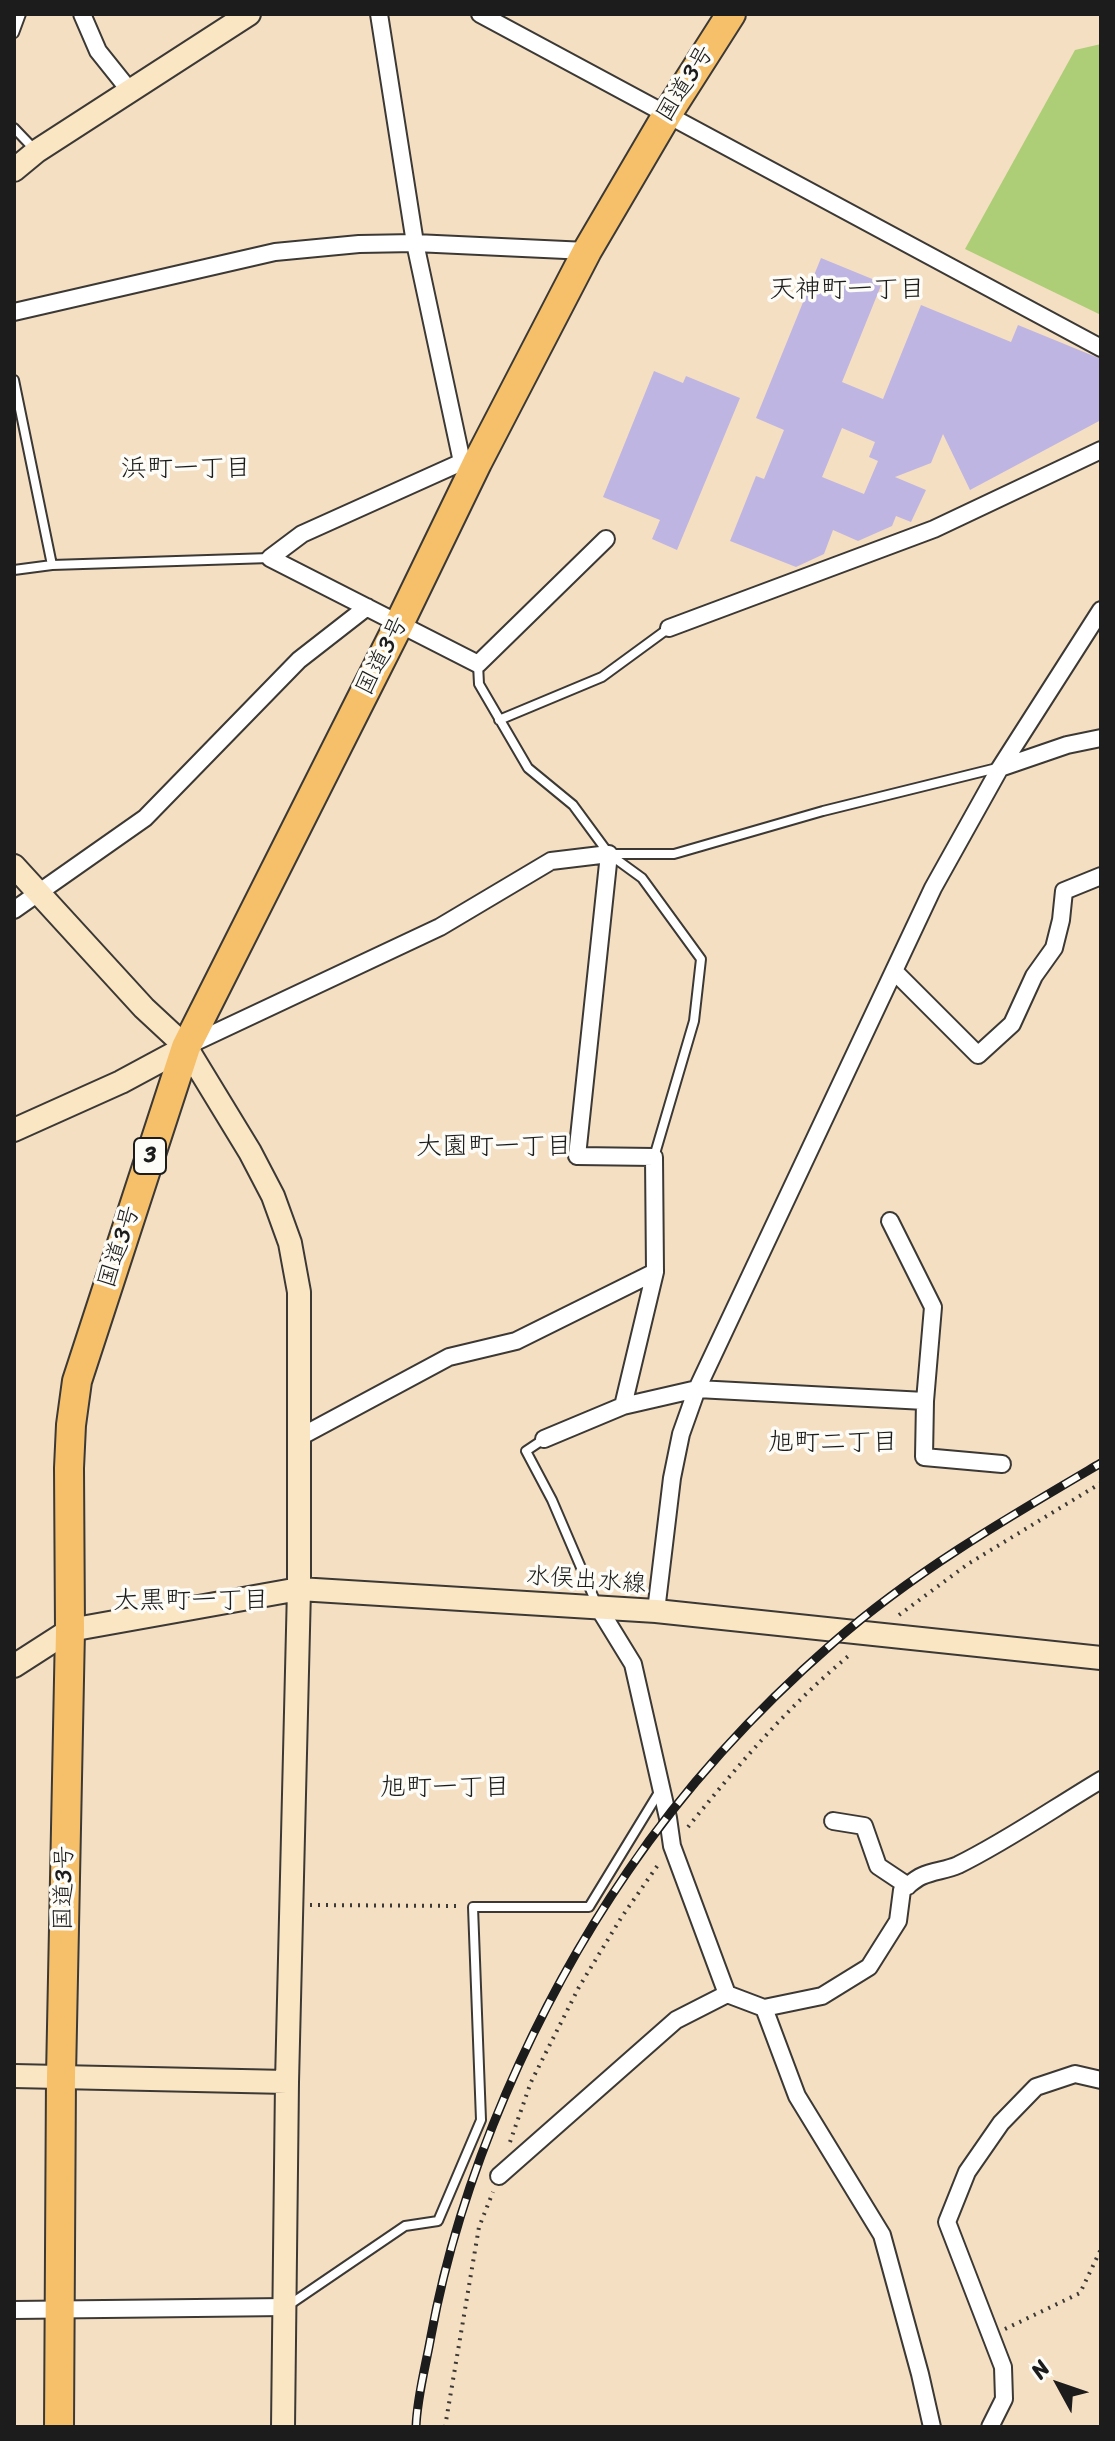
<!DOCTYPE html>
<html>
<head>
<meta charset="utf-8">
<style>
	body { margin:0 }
	#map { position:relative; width:1115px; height:2441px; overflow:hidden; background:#f4dfc3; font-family:Sriracha,sans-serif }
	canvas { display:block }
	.frame { position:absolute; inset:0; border:16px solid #1c1c1c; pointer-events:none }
	.north { position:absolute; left:1019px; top:2345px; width:80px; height:80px; -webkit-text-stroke:6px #fdfcf7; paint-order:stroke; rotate:310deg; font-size:22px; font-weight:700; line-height:32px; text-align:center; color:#1c1c1c }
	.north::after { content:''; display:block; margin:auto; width:28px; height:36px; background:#1c1c1c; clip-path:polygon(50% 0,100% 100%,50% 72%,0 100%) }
</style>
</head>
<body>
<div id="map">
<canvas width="1115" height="2441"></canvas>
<div class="frame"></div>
<div class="north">N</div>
</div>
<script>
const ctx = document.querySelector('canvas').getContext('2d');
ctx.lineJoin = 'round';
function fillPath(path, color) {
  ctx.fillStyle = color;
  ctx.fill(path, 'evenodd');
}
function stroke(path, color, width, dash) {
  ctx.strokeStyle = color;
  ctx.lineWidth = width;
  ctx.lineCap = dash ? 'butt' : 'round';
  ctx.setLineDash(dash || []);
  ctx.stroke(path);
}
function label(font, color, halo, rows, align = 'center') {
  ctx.font = font + ' Sriracha,"Klee One",sans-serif';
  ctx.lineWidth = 7;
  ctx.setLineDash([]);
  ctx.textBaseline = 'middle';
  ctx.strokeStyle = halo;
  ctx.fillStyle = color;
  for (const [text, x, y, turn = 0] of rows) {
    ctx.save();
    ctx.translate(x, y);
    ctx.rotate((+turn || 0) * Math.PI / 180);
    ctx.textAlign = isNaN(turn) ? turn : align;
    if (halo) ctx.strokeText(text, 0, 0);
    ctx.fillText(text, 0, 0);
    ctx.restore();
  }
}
const green = new Path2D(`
	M1101,44V315L965,249L1075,50Z`);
const building = new Path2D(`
	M821,258L882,283L842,382L883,399L921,305L1011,342L1018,325L1101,359V420L970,490L943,434L931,463L895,477L926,490L911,522L896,516L892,526L858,541L833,530L824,554L796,567L730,541L756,476L764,479L784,430L756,418ZM842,428L875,442L869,457L878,461L864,494L822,477Z
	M654,371L683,383L686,376L740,398L677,550L652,539L660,520L603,497Z`);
const path = new Path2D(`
	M899,1615L968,1564L1101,1483
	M688,1827C738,1765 790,1704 852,1653
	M310,1905L461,1906
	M510,2142L531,2082L579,1987L621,1918L660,1862
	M1005,2329L1080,2293L1101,2249
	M445,2427L479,2227L493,2192`);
const lane = new Path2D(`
	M14,33L21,14
	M14,128L36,151
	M14,380L52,565
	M14,570L52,565L270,558
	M478,664L479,684L528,768L573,805L609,854L642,878L701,959L694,1021L654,1157
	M499,720L602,677L669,628
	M610,854H674L823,811L997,768
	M544,1439L526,1451L552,1500L597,1605
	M286,2307L405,2226L438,2221L481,2120L473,1907H589L661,1789`);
const street = new Path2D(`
	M82,14L98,51L130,91
	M379,14L415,243L462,462
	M480,14L1101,348
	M14,312L275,252L359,244L415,243L587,251
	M477,463L462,462L302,534L270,558L478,664L606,539
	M669,628L934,529L1101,450
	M1000,768L1067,745L1101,738
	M14,910L145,818L299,660L367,607
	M894,971L978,1055L1012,1024L1034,976L1054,948L1061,920L1064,891L1101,876
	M187,1046L440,927L551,861L609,854L577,1156L654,1157L655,1272L623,1406L697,1389L925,1401L924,1457L1002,1464
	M890,1221L933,1307L925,1401
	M300,1437L449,1357L516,1341L655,1272
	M544,1439L623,1406
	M598,1607L633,1664L668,1818L672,1846L727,1994L764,2008L822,1996L869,1967L898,1921L902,1890C909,1885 915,1879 922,1876C933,1871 947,1870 958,1865C1007,1841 1054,1808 1101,1780
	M656,1611L672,1478L681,1434L697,1389L933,888L1000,768L1101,610
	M833,1821L864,1826L878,1866L908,1886
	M764,2008L797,2096L882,2235L920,2374L932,2427
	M499,2176L676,2020L727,1994
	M14,2310L286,2307
	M990,2427L1004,2399L1003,2367L947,2222L967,2172L1001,2123L1036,2087L1075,2074L1101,2080`);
const secondary = new Path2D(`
	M14,170L37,151L249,14
	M14,866L144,1008L186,1047L250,1152L273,1196L290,1243L299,1292V1589L287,2082L283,2427
	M14,1130L121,1082L186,1047
	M14,1666L70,1630L299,1589L656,1611L1101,1658
	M14,2076L287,2082`);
const highway = new Path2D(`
	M59,2427L61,2076L70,1630L69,1468L71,1425L77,1381L186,1047L399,624L477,463L587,251L668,113L731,14`);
const rail = new Path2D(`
	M416,2427C417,2397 426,2365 431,2336C460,2176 536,2005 628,1871C685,1787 757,1709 834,1642C915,1571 1009,1517 1101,1463`);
const shields = [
	[150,1156,32]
];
const shieldNames = [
	["3",150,1156]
];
const streetNames = [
	["国道3号",686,84,-58],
	["国道3号",383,656,-63],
	["国道3号",120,1247,-72],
	["水俣出水線",586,1581,4],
	["国道3号",65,1888,-89]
];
const neighbourhoodNames = [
	["天神町一丁目",847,290],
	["浜町一丁目",186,469],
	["大園町一丁目",494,1147],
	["旭町二丁目",833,1443],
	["大黒町一丁目",191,1601],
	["旭町一丁目",445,1788]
];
fillPath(green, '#adce76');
fillPath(building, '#bfb5e2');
stroke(lane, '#3c3935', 12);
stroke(street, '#3c3935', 20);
stroke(secondary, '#3c3935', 26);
stroke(highway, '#3c3935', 32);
stroke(path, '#3c3935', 4, [2, 6]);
stroke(lane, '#fff', 8);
stroke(street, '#fff', 16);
stroke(secondary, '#fbe6c4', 22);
stroke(highway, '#f6c06b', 28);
stroke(rail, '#1c1c1c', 9);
stroke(rail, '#fdfcf7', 6, [18]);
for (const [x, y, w] of shields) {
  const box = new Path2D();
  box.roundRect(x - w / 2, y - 18, w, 36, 6);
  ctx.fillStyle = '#fdfcf7';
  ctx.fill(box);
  stroke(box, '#1c1c1c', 2);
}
label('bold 22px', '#1c1c1c', null, shieldNames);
label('24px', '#1c1c1c', '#fdfcf7', streetNames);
label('26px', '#1c1c1c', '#fdfcf7', neighbourhoodNames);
</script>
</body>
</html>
